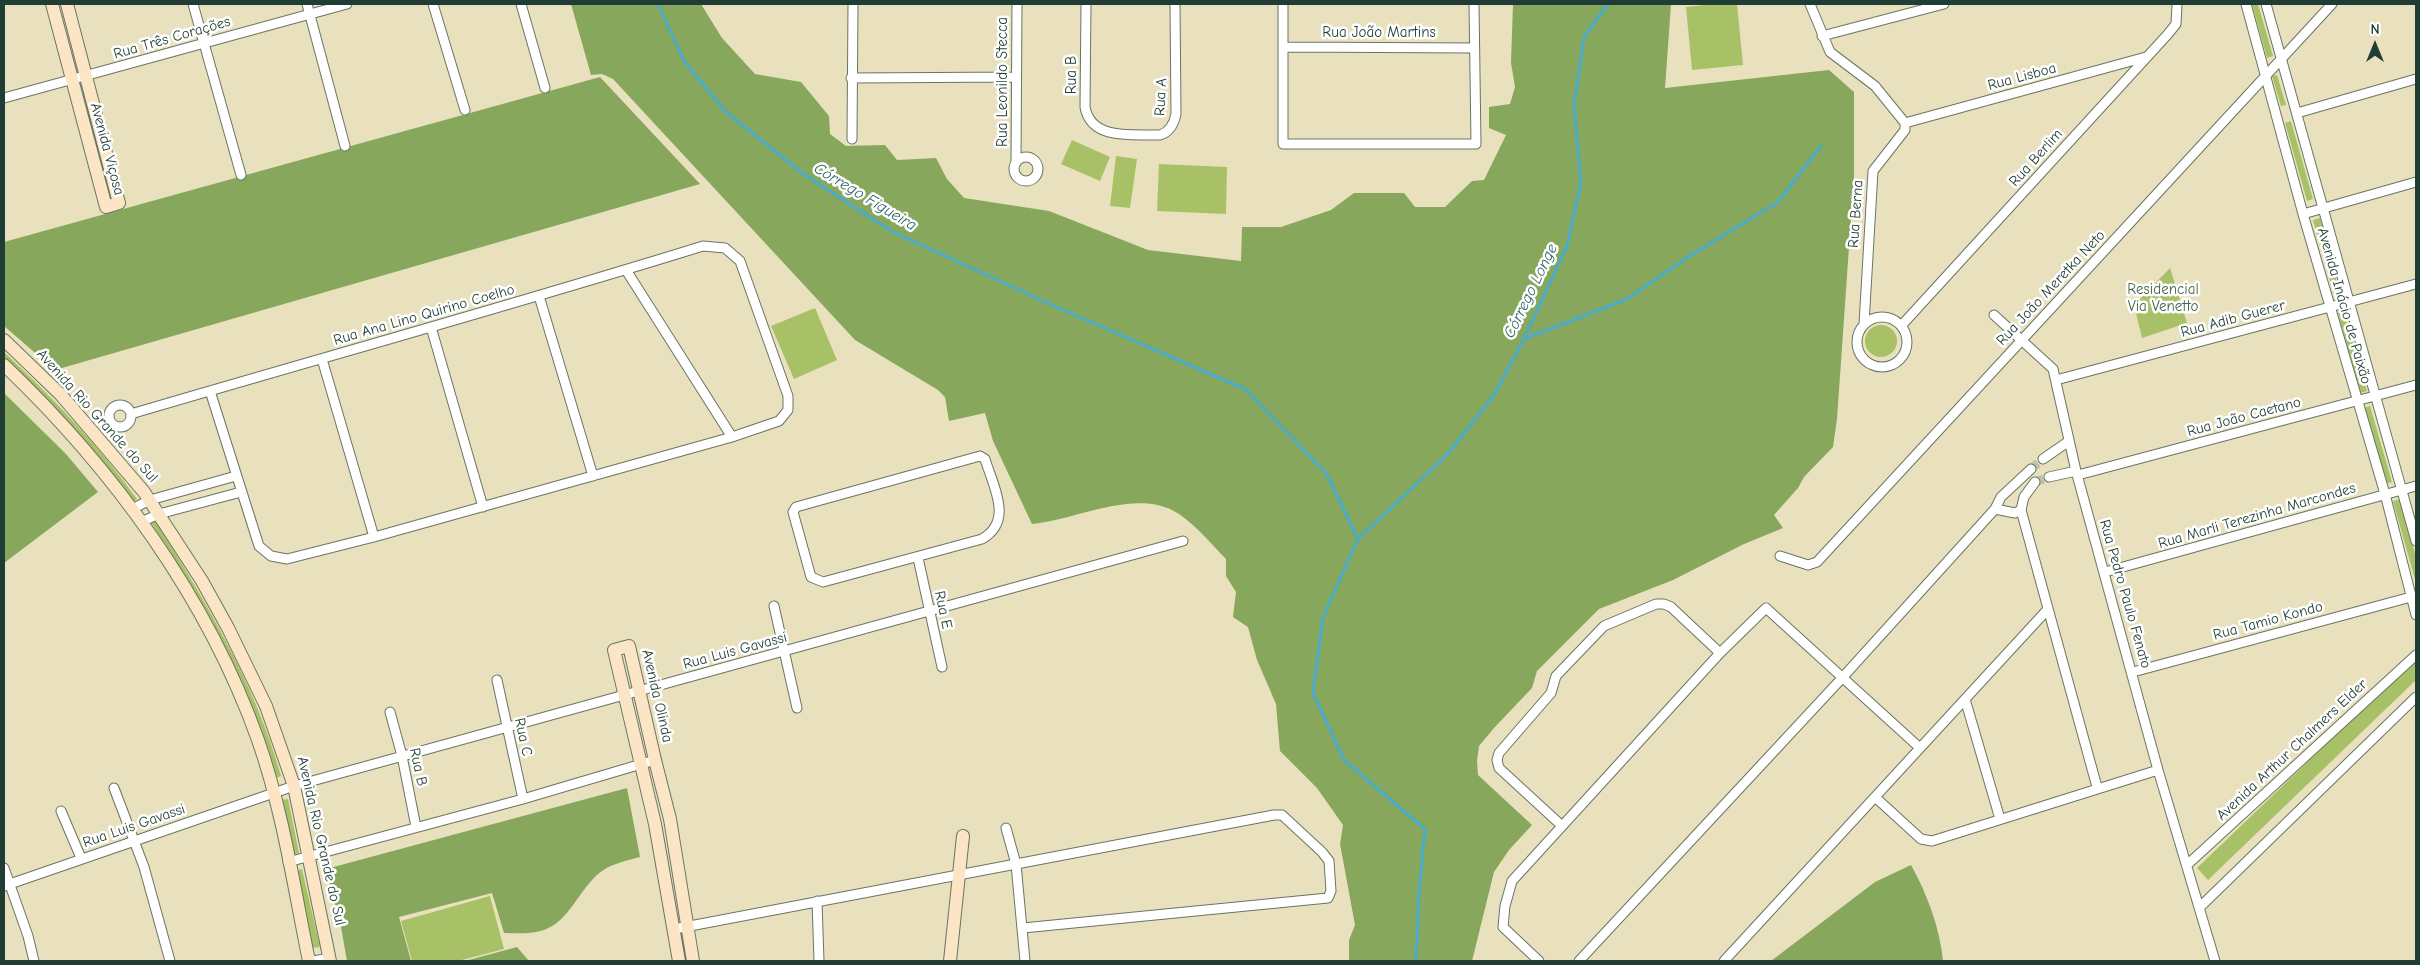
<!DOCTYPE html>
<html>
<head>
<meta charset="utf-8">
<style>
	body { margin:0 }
	#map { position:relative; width:2420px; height:965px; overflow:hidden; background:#e9e1be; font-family:"Comic Neue",sans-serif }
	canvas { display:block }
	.frame { position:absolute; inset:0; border:5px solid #1f3d34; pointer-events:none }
	.north { position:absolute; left:2350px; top:20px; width:50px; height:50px; -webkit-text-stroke:4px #fff; paint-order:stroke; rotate:0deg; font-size:14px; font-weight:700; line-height:20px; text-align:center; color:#1f3d34 }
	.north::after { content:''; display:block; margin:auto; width:18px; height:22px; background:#1f3d34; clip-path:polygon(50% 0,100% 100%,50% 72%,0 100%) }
</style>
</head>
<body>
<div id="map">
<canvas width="2420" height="965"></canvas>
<div class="frame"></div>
<div class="north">N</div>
</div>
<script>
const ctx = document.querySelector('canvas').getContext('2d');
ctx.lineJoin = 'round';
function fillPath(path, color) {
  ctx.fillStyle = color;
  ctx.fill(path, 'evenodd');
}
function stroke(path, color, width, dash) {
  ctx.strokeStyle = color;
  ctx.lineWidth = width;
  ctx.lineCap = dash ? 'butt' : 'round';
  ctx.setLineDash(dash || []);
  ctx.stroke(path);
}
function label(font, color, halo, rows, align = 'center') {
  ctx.font = font + ' "Comic Neue",sans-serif';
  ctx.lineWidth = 5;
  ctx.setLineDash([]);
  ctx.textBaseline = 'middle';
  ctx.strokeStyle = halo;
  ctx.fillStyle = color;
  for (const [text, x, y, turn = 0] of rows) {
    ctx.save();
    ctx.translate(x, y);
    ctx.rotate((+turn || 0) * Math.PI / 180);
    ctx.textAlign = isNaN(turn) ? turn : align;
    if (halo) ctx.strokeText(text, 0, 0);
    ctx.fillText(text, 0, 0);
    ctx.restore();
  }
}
const green = new Path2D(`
	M1715,4H1737L1743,65L1692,70L1686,7Z
	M2252,4H2258L2273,56L2267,58Z
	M2277,75L2286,105L2281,106L2272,76Z
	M2291,121L2313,199L2307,201L2285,123Z
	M1072,140L1110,157L1100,181L1061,164Z
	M1116,156L1137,159L1130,208L1110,206Z
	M1159,164L1227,167L1226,214L1157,211Z
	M2320,218L2340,294L2334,295L2313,220Z
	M2170,268L2187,323L2142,338L2134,305Z
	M815,308L837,360L794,379L771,326Z
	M2344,311L2367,391L2360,393L2338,313Z
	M1865 341a16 16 0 1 1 32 0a16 16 0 1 1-32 0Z
	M4,352C52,397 99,446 137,499L133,502L4,359Z
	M2370,406L2392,482L2386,484L2364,408Z
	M2400,499L2416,557V583L2393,501Z
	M154,519C205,600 255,683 281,776L276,778C248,686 202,603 150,521Z
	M2416,658V680L2208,880L2197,868Z
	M288,799L299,853L292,855L280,800Z
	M302,869L320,947L312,948L295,871Z
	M490,896L504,949L458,961H412L401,921Z`);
const forest = new Path2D(`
	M571,4H701L722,38L755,74L801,82L829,116L830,134L846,146L885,145L897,160L936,158L947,179L964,198L1049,211L1148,250L1241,261L1242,227H1281L1331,210L1354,193H1404L1415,207H1445L1472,181L1484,180L1506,135L1489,128V107L1510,104L1515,87L1511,63L1513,4H1671L1665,88L1829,70L1854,92V175L1837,419L1833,447L1804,477L1798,488L1774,515L1783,528L1744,544L1673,580L1599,609L1537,671L1532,688L1494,728L1479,746L1477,761L1478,775L1532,825L1509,850L1494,872L1472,961H1349V940L1355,925L1340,844L1343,825L1317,788L1280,751L1276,704L1257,660L1248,627L1233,617L1236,592L1226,576V559C1210,543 1192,520 1172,510C1132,490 1074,520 1032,524L993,441L985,413L949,421L945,397L938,390L855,340L613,79L602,74L591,75Z
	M600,77L700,184L55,370L4,326V242Z
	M4,393L66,454L98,492L4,563Z
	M627,788L640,857C625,861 609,864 597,875C576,894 567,927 536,932C526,934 514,933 504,933L492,893L399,917L411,961H347L341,927L326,869Z
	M1911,865C1927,894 1940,928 1943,961H1771L1875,882Z
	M517,947L529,961H465Z`);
const stream = new Path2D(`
	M658,4L684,61L726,112L805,175L893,232L1061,309L1245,389L1326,473L1358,539L1323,617L1313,693L1344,760L1425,829L1419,894L1416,961
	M1524,339L1627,299L1691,255L1778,202L1821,146
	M1358,539L1447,455L1494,395L1524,339L1567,246L1581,182L1574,106L1584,37L1608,4`);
const streetTunnel = new Path2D(`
	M2031,469L2043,459
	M2035,482L2049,477`);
const street = new Path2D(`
	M193,4L241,175
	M307,4L345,146
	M433,4L465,110
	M521,4L545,88
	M1086,4L1085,107C1091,141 1133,134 1160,135C1170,132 1174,124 1176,114L1175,4
	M1283,4V144H1476L1474,4
	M1810,4L1830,52L1875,86L1905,123V130L1873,171L1864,324
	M2246,4L2303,214L2385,494L2416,615
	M2266,4L2416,541
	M1822,36L1944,4
	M1284,47L1474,48
	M851,78L1016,77
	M4,98L347,4
	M2297,113L2416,79
	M1905,123L2146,57
	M852,139L853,4
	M1014 169a12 12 0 1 1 24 0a12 12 0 1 1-24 0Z
	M1016,161L1017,4
	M2303,214L2416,182
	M626,270L732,437
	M539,296L593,476
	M1994,315L2053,369L2076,471L2158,770L2215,961
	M1857 342a25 25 0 1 1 50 0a25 25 0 1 1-50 0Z
	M1901,326L2168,34L2176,24L2177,4
	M431,327L483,507
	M322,359L374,537
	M2056,380L2416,284
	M109 416a11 11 0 1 1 22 0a11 11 0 1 1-22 0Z
	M131,414C321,358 513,305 703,246L725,248L740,261L788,396V410L779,421L732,437L374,537L287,559L271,556L259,546L210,391
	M980,456L985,459C993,486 1014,521 982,539L823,582L811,577L793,512L796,507Z
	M2043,459L2069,441
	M2078,475L2416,385
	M2049,477L2076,471
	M132,509L150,500L236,476
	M1995,509L2001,497L2031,469
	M2021,510L2097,787
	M141,522L159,514L241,492
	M1780,556L1808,565L1817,562L2332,4
	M918,558L942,667
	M2105,572L2416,486
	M774,606L797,708
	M2133,672L2411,597
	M497,680L523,799
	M1965,699L2000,819
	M390,712L402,756L416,827
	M114,788L144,867L170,961
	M1875,797L1921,839L1932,841L2158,770
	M61,811L81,858
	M1561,825L1499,768L1497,760L1499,753L1551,693L1556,676L1604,626L1656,604H1664L1671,607L1720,653
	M1006,828L1016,864L1025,961
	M288,862L523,799L655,760
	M2187,865L2416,655
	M4,868L28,936L34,961
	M4,886L294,786L1183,541
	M817,901L819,961
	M2200,907L2416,697
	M674,929L1274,815H1282L1322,852L1329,861L1331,891L1328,898L1023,928
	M313,961L330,958
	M1539,961L1503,927L1505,906L1512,881L1720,653L1766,608L1920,748
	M1579,961L1843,677L1995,509L2015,513L2021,510L2024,497L2035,482
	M1724,961L2048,609`);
const secondary = new Path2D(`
	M52,4L106,207L119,203L67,4
	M4,340L61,395L144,492L202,581L228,628L266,706L294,786L330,961
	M4,365C113,469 207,597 258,740C283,811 294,888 309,961
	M679,961L655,824L614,650L629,646L655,760L670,819L693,961
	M950,961L963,836`);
const streetNames = [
	["Rua João Martins",1379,33],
	["Rua Três Corações",172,38,-16],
	["Rua B",1072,75,-90],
	["Rua Lisboa",2022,77,-15],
	["Rua Leonildo Stecca",1003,82,-90],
	["Rua A",1161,97,-87],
	["Avenida Viçosa",107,149,75],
	["Rua Berlim",2036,158,-48],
	["Rua Berna",1856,214,-86],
	["Rua João Meretka Neto",2051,288,-47],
	["Avenida Inácio de Paixão",2344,306,74],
	["Rua Ana Lino Quirino Coelho",424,315,-16],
	["Rua Adib Guerer",2233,319,-15],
	["Avenida Rio Grande do Sul",97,416,48],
	["Rua João Caetano",2244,417,-15],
	["Rua Marli Terezinha Marcondes",2257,516,-16],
	["Rua Pedro Paulo Fenato",2125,594,74],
	["Rua E",943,610,78],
	["Rua Tamio Kondo",2268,621,-15],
	["Rua Luis Gavassi",735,651,-15],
	["Avenida Olinda",657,696,77],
	["Rua C",523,737,78],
	["Avenida Arthur Chalmers Elder",2292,750,-43],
	["Rua B",418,767,78],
	["Rua Luis Gavassi",134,826,-19],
	["Avenida Rio Grande do Sul",321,841,77]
];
const parkNames = [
	["Residencial",2163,290],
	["Via Venetto",2163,307]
];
const waterNames = [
	["Córrego Figueira",865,197,31],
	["Córrego Longe",1531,291,-64]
];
fillPath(green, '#a8c167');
fillPath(forest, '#86a75c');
stroke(stream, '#4bacca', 3);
stroke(streetTunnel, '#c1c0a2', 9, [9, 4.5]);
stroke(street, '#667664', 11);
stroke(secondary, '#667664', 14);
stroke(street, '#fff', 9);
stroke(secondary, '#fce5c4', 12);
label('15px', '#1f3d34', '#fff', streetNames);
label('15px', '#486543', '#fff', parkNames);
label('italic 16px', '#2e6468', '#fff', waterNames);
</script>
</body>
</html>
